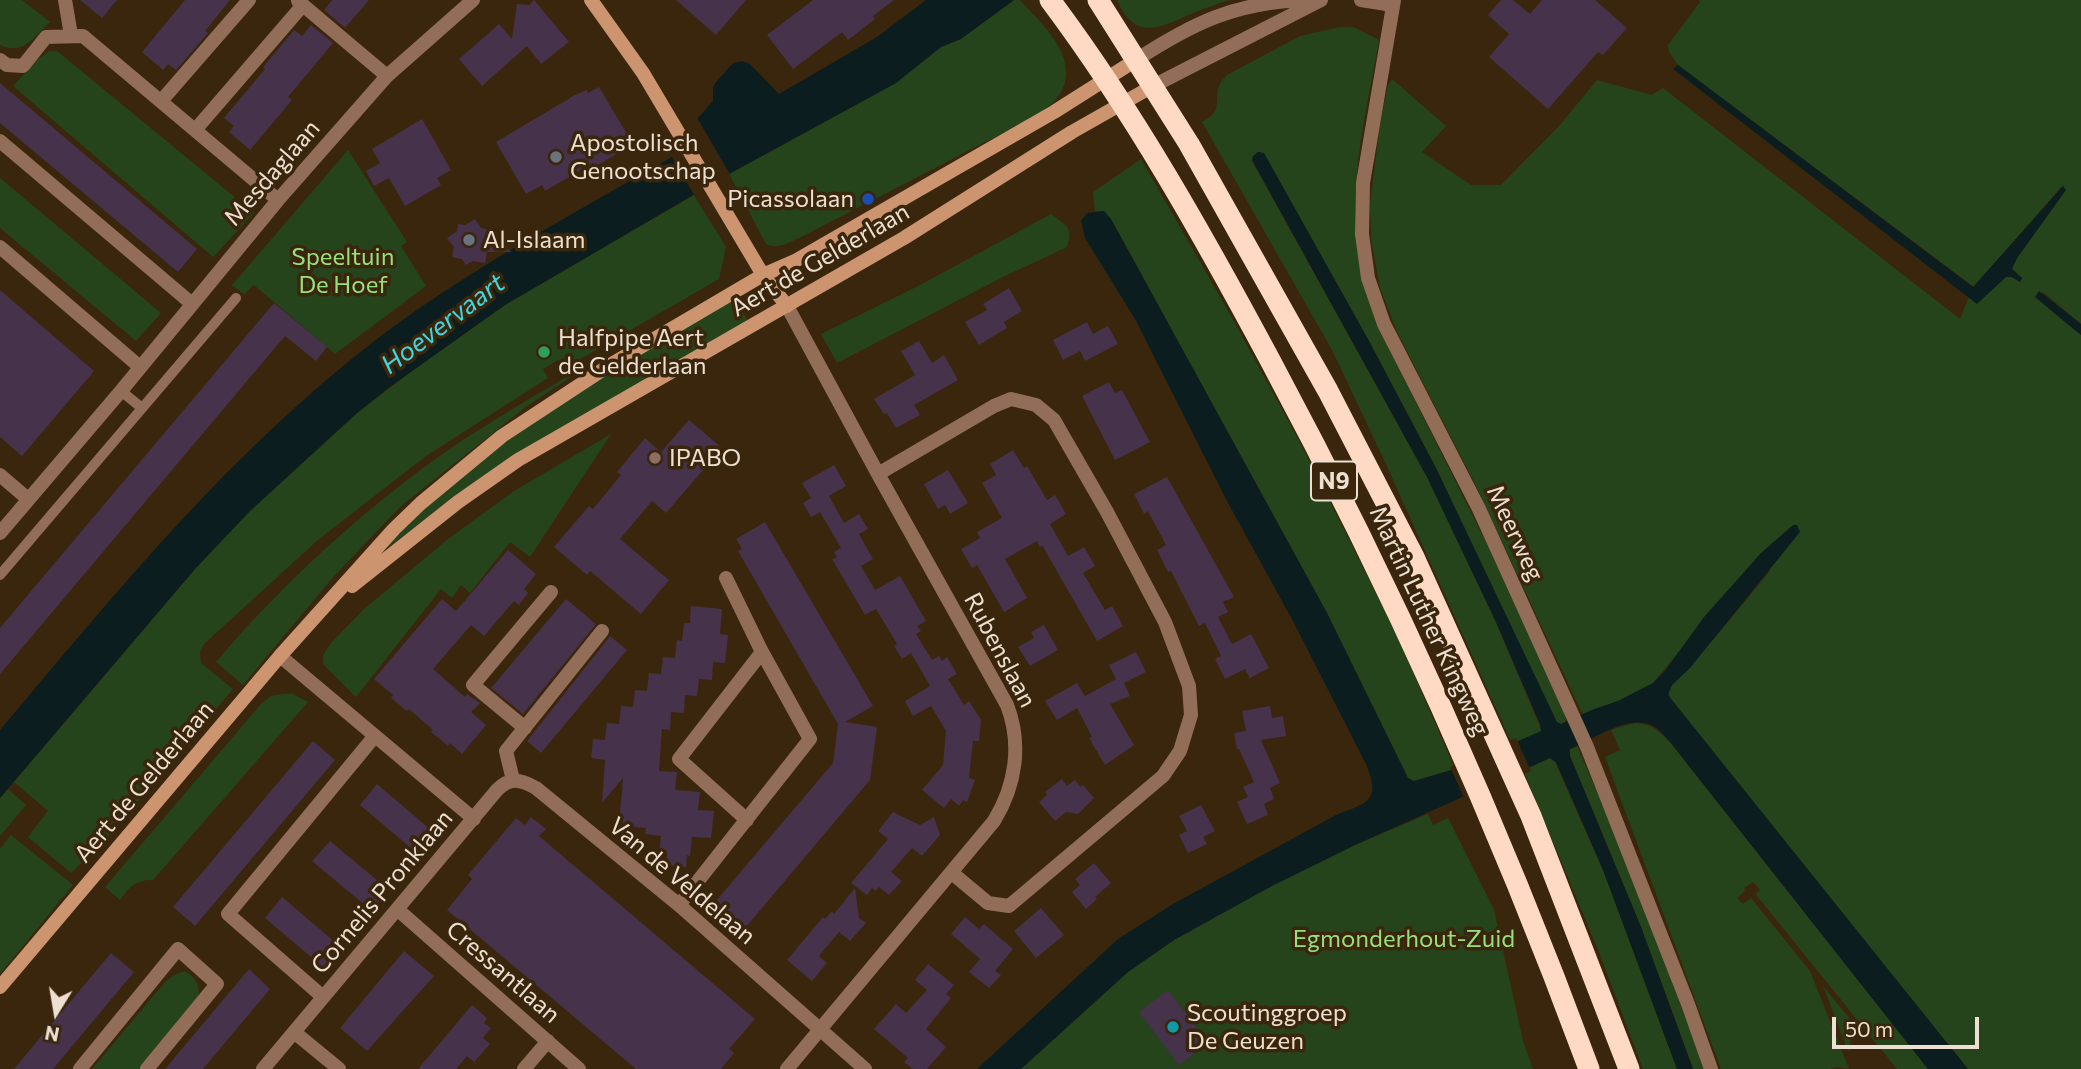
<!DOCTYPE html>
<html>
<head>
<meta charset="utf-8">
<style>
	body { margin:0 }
	#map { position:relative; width:2081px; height:1069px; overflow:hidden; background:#3a260c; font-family:Commissioner,sans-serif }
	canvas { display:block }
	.north { position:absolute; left:21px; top:978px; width:70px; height:70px; -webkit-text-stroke:5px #3a260c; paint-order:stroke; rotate:191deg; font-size:19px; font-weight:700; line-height:28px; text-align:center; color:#ede0d1 }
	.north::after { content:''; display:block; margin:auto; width:24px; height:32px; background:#ede0d1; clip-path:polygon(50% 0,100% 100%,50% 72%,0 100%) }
	.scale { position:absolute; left:1832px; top:1017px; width:147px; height:32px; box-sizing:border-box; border:4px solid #ede0d1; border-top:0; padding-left:9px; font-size:21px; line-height:24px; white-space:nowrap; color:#ede0d1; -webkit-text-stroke:5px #3a260c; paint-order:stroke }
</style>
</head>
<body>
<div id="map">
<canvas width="2081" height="1069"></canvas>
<div class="north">N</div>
<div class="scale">50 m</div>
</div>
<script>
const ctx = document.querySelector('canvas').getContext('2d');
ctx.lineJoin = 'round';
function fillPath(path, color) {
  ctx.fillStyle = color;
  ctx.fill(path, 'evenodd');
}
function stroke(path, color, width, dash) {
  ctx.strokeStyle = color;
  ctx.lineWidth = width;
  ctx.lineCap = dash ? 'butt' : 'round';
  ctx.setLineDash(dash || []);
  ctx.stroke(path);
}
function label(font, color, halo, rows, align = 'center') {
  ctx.font = font + ' Commissioner,sans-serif';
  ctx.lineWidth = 7;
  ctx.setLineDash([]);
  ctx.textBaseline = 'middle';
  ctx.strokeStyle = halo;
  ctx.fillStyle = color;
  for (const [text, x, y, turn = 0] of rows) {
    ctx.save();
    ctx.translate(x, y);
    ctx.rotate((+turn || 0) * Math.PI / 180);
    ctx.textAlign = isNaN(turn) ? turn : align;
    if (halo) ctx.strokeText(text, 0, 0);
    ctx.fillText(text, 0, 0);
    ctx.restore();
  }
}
const green = new Path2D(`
	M0,0H22L50,22C34,37 24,56 0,45Z
	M1014,0H1020C1038,20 1068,46 1066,76C1065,88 1057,100 1048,107C1023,125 986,141 958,156C906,183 854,210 801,237C789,242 778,250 766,244L729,174L896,83L941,47L961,39Z
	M1117,0H1229C1217,4 1205,8 1193,13C1161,27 1136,43 1117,0Z
	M1699,0H2081V324L2042,291L2049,309L2081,335V1069H1968L1671,702L1668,691L1672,685L1718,634L1770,571L1761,553L1653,683L1619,701L1583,715L1475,484L1397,332L1380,288L1371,239L1370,204L1380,124L1388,85L1392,79L1446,126L1422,152L1471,185H1501L1559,126L1597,80L1652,95L1663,88L1960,319L1969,297L1977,303L2006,277H2012L2020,282L2022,278L2012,269L2017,258L2066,190L2062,186L1974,287L1678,65L1669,52L1668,45L1700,2Z
	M1340,27H1353L1379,40C1360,147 1336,225 1380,331L1487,544L1564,712L1566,721L1561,724L1556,722L1436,468L1369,341L1264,154L1259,152L1253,156L1252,161L1427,477L1495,620L1541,729V732L1512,744L1385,462L1332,350L1202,122C1230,108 1206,94 1227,75L1300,36Z
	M49,51H57L254,213L213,257L13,86L37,60Z
	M348,150L407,242L401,246L426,286L335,354L254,285L244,294L232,285Z
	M1141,159L1231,316L1302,446L1396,633L1455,769L1414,781L1408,778L1327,613L1111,219L1104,211H1095L1093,192Z
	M0,178L161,313L136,341L0,228Z
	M694,195L726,247L719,279L563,369L558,360L543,369L548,378L426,456L319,539L204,644L200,652L201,663L233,689L107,838L71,873L28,837L48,811L14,782L195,569L250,511L356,414L421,364L505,305Z
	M1051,214C1066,225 1074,228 1067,247L1003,277L837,363L821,334L920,285Z
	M734,297L748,321L455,496L389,547L386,546L438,495L551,406Z
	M568,376L571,377L527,406L401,506L334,576L243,685L216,662C278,589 347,525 423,468C469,434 519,405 568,376Z
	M611,434L530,557L510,542L470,593L461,585L452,598L441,589L356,697L323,664V655L331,643L364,609L448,539L514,491Z
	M283,694H293L308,702L153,880C137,879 129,887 120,900L105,887L261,704L271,696Z
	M1635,723C1652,724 1659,731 1670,742L1928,1069H1897L1757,896L1756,894L1760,890L1753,882L1744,888L1745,891L1737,898L1743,904L1751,898L1810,971L1849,1069L1838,1067L1830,1069H1721L1605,757L1620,750L1611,730Z
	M1577,746L1621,847L1705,1069H1693L1641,927L1570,756L1569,750Z
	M1550,758L1555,762L1603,870L1677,1069H1643L1599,952L1523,770Z
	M8,789L26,805L0,836V798Z
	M1428,814L1433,825L1448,818L1494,910L1523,1041L1533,1069H1021L1128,972L1174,940L1272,885L1355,845Z
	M11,835L73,885L0,974V849Z
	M185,971C196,978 198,983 199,995L141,1069H92L165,982L174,975Z
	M1823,986L1855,1025L1850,1038L1851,1049L1848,1051Z`);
const water = new Path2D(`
	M926,0H1014L961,39L941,47L896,83L729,174L505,305L387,389L356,414L250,511L195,569L0,798V730C117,591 232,450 377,339C480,261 596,202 706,137L697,119L713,101V87L716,82L733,63L742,61L750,64L779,94L877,37Z
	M1678,65L1973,287L2063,186L2066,190L2017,258L2012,269L2022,278L2020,282L2012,277H2006L1977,304L1673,69Z
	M1258,152L1264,153L1369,341L1436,468L1557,722L1561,724L1594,709L1618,701L1653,683L1664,672L1704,617L1761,553L1793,525H1797L1800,532L1690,668L1672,685L1668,695L1968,1069H1928L1670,742C1664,736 1658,727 1649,724C1624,716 1592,740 1570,749V756L1641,927L1693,1069H1677L1603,870L1556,762L1550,758L1355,845L1272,886L1174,940L1128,972L1021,1069H977L1118,939L1173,904L1336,815C1369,802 1381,801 1366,764L1294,623L1227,501L1135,319L1085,238L1081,221L1087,213L1104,211L1111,219L1327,613L1408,778L1414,781L1455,769L1541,731L1540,724L1495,620L1427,477L1252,160L1253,156Z
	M2039,291L2081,324V335L2035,297Z`);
const pier = new Path2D(`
	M696,116L731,176L696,198L670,154L702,135L694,120Z
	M1516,738L1531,771L1465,800L1450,767Z`);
const building = new Path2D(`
	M80,0H117L102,18Z
	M185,0H230L205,31L208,33L176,70L168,64L163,70L142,52Z
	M332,0H369L345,28L324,10Z
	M534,0L569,42L541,64L527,46L482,86L459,59L499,24L512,39L517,4L529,5Z
	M676,0H746L716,35Z
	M813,0H894L873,16L875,19L848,40L842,32L793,69L767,35Z
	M1501,0H1513L1530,14L1542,0H1595L1627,28L1603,55L1598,52L1548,109L1489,57L1509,34L1488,15Z
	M311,25L333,43L288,97L292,100L250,150L229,132L234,126L224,118L265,69L263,67L294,30L302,36Z
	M0,83L197,249L178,272L0,123Z
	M599,87L627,134L614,142L620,152L596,166L593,163L545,191L542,185L526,194L496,142L575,95L587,90L588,93Z
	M422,119L451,170L437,178L441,185L405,206L389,178L374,186L366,171L380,163L372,149Z
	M475,219L481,228L491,230L490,237L512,252H487L485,263L473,261L466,265L462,259L452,257L454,247L447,238L457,231L458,224L465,225Z
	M1009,288L1022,311L1004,322L1007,328L979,345L965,322L987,310L983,304Z
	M0,290L94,371L22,456L0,437Z
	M274,303L327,347L316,361L285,336L0,674V628Z
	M1087,322L1093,334L1108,326L1118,344L1085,361L1080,351L1063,360L1053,340Z
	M919,341L932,363L944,355L958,380L914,405L920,415L896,428L887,413L884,414L874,399L915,375L901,351Z
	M1109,382L1115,393L1122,390L1150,442L1115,460L1082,396Z
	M689,420L722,448L666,513L652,501L620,539L669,580L641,614L590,571L587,575L554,547L589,506L593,509L621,475L617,472L645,438L661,452Z
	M1013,450L1024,468L1027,466L1047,500L1055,495L1066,514L1050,524L1068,556L1084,547L1095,566L1083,573L1105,610L1112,606L1123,626L1097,641L1042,545L1040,547L1037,541L1005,559L1027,598L1004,612L977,565L972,568L961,549L980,538L977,532L1002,518L982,483L996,475L990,464Z
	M834,465L846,486L829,496L844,523L859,514L868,529L859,534L873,559L861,566L875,590L900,576L926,621L917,626L921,631L916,634L932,660L939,656L942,661L947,657L957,674L948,679L964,705L969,701L981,720L979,741H973L969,778L975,780L967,802L963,800L959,806L951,799L944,808L922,790L943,765L946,731L931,706L913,716L905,701L930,686L911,653L902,659L894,646L897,644L876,609L865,615L832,559L837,557L834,552L841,548L820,512L811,517L803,503L811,498L802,483Z
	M948,470L968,503L950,514L945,505L938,509L924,484Z
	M1167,477L1234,597L1223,602L1228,612L1218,617L1232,644L1251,634L1269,668L1250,678L1245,669L1225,679L1215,659L1221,656L1205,623L1199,626L1171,571L1168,572L1157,550L1166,545L1148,511L1144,514L1134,494Z
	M765,522L873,706L845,722L877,727L870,780L740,934L710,908L833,763L838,724L738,551L742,549L736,539Z
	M508,550L536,574L524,589L528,593L519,605L514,601L484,636L471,625L433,669L465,697L467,694L480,703L471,712L486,725L462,754L450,743L448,746L431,732L433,730L409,709L407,711L391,698L393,695L374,679L442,599L456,611Z
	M566,599L596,624L523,714L491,688Z
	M691,606L722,609L720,634L728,635L725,663L713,662L712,680L699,679L697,696L685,695L684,713L671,712L670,730L662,729L659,771L677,772L675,790L700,792L698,810L714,811L711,838L692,837L690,856L687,855L686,867L666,865L667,854L659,853L661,836L645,834L646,828L622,826L623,814H620L623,778L602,803L605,760L591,758L593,739L605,740L607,723L619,724L621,706L633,707L635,690L647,691L649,673L661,674L663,657L675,658L677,640L682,641L684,623H690Z
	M1044,625L1058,650L1030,666L1018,647L1034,638L1031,632Z
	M610,636L627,650L541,753L527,741Z
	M1136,652L1146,672L1124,683L1130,696L1110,704L1134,745L1105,765L1089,738L1092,737L1077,708L1057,720L1045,701L1077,683L1085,696L1116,679L1109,665Z
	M1270,706L1272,718L1283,716L1286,736L1261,740L1280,783L1270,788L1274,799L1264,804L1268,815L1247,824L1237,802L1248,797L1243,787L1254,782L1239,749H1237L1234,733L1246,731L1242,711Z
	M313,741L335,760L195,926L173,907Z
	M1062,779L1067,786L1075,780L1081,787L1083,785L1094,798L1078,814L1066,812L1055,821L1039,802L1047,795L1045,792Z
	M377,784L431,830L429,832L435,837L419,855L360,805Z
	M1201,805L1215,831L1203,837L1207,844L1188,853L1179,835L1187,831L1179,816Z
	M893,812L920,825L934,817L940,835L922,856L912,848L891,872L902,881L889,895L879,887L876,891L872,888L867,895L851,883L888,839L878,831Z
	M531,817L546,829L539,836L755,1019L729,1049L734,1053L721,1069H636L447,910L472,879L468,875L515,819L516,818L525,825Z
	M330,841L384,886L382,888L387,893L372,911L312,861Z
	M1094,863L1111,883L1095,897L1097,899L1086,909L1072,892L1080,885L1075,879Z
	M855,888L859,918L866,923L850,941L839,932L819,956L827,963L812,981L787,960L823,917L825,919L832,911L834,914Z
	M282,897L336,943L334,945L340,950L324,968L265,918Z
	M1041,908L1064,935L1036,958L1014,931Z
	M965,917L979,929L984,924L1013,949L995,971L1001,975L989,988L969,972L980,959L951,934Z
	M404,951L434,976L367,1051L340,1028Z
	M111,953L134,972L53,1069H14Z
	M928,964L954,985L946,994L951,998L926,1029L946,1047L927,1069H913L904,1062L908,1058L874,1029L896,1004L906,1013L927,990L915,980Z
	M249,969L270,989L203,1069H165Z
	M1168,990L1208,1043L1179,1065L1139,1012Z
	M472,1005L487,1018L484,1023L491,1028L483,1038L490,1044L474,1062L467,1056L456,1069H418Z`);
const lane = new Path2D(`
	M121,391L142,408
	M0,575L236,298`);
const street = new Path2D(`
	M65,0L71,35
	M1361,0L1393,5
	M1394,0L1363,183L1362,234L1368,278L1384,324L1479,509L1587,747L1688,1004L1711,1069
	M298,1L387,76
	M0,60L7,65L23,66L46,37L83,36L278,200
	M1136,60C1193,23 1234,3 1303,0
	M1153,86L1321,0
	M162,100L249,0
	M196,129L303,5
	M0,141L191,303
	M0,247L140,367
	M878,474L994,406L1011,399L1036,405L1054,420L1107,512L1165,622L1189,686L1191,715L1180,751L1163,776L1009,906L988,903L952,873
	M0,475L28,499
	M0,533L121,391L278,200L387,76L473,0
	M280,656L474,819
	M525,728L473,685L551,592
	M513,780L506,751L602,631
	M747,820L679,759L762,652
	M679,905L810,739L762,652L726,578
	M397,909L579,1069
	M323,997L228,914L374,737
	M294,1032L339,1069
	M80,1069L178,949L217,984L147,1069
	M263,1069L497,790C510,777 520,779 536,788L679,905L865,1069
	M524,1069L548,1041
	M787,1069L994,821C1016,785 1022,744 1007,705L878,474L787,306`);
const secondary = new Path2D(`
	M591,0L643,73L763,275L787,306
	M352,586L458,502L518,460L904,238L1072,132L1153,86
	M0,987L280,656L394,529L421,503L502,436L610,365L763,275L795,261L1054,112L1136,60`);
const highway = new Path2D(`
	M1050,0C1134,112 1204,237 1270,360C1393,589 1499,825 1589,1069
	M1098,0L1189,144L1328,391L1414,557L1531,816L1629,1069`);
const markers = [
	[556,157,7,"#6b7280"],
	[868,199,7,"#1a4fb4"],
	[469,240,7,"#6b7280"],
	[544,352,7,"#2e9e5b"],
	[655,458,7,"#8d6e63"],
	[1173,1027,7,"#0f9aa8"]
];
const shields = [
	[1334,481,46]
];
const shieldNames = [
	["N9",1334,481]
];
const poiNames = [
	["Apostolisch",570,143],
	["Genootschap",570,171],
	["Picassolaan",854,199,"right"],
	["Al-Islaam",483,240],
	["Halfpipe Aert",558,338],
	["de Gelderlaan",558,366],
	["IPABO",669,458],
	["Scoutinggroep",1187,1013],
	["De Geuzen",1187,1041]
];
const streetNames = [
	["Mesdaglaan",272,173,-49],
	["Aert de Gelderlaan",820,260,-30],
	["Meerweg",1515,533,65],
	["Martin Luther Kingweg",1429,621,65],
	["Rubenslaan",1000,650,62],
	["Aert de Gelderlaan",144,782,-50],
	["Van de Veldelaan",682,881,40],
	["Cornelis Pronklaan",382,892,-50],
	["Cressantlaan",503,972,41]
];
const parkNames = [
	["Speeltuin",343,257],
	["De Hoef",343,285],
	["Egmonderhout-Zuid",1404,939]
];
const waterNames = [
	["Hoevervaart",443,324,-37]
];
fillPath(green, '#26441c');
fillPath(water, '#0b1d1f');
fillPath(pier, '#3a260c');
fillPath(building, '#46324b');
stroke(lane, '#926e58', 10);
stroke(street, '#926e58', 14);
stroke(secondary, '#cd9470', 14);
stroke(highway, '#fedac4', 21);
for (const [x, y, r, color] of markers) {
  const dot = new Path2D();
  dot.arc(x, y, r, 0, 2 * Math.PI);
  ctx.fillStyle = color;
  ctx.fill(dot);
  stroke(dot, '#3a260c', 2.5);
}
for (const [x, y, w] of shields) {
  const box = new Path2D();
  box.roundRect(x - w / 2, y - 19.5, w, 39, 5);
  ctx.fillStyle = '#3a260c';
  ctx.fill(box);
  stroke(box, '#ede0d1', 2);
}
label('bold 23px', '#ede0d1', null, shieldNames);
label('24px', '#ede0d1', '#3a260c', poiNames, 'left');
label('24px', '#ede0d1', '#3a260c', streetNames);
label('24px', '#95e27d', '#3a260c', parkNames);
label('italic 26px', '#3fd6e1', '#3a260c', waterNames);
</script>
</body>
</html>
